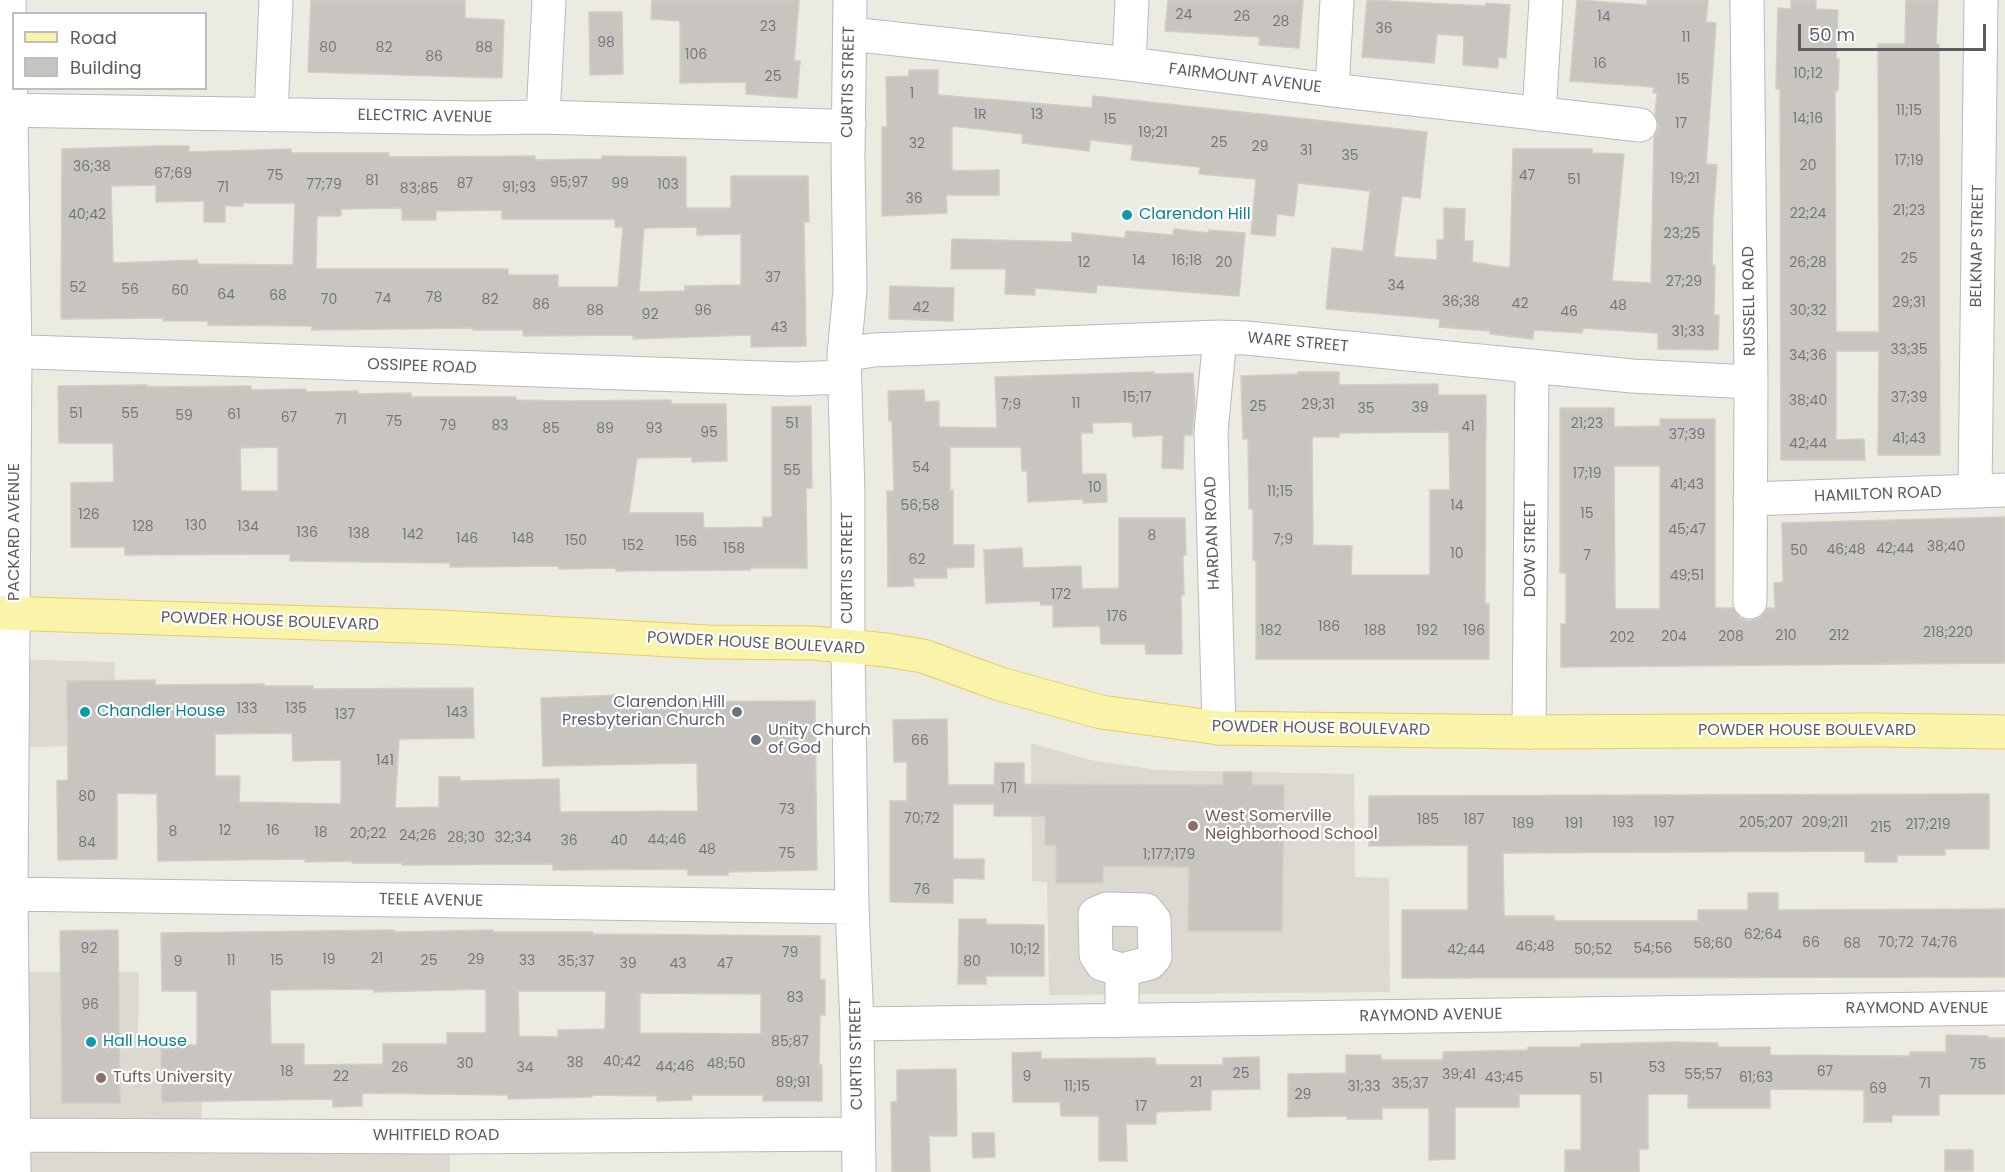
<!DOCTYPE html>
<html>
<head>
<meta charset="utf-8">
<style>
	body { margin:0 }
	#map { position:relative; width:2005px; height:1172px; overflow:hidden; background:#ecebe2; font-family:Poppins,sans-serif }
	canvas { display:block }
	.legend { position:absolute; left:12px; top:12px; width:195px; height:78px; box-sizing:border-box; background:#fff; border:2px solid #bdbec0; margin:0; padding:8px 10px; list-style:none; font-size:18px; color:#5b5d62 }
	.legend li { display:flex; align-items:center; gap:12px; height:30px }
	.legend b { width:30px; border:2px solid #bdbec0 }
	.scale { position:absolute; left:1798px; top:24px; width:188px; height:27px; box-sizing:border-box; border:3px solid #5b5d62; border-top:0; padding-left:8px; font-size:18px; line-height:21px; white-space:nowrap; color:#5b5d62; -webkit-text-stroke:4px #fff; paint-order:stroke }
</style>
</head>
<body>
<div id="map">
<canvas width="2005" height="1172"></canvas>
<ul class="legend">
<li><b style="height:8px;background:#faf3aa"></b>Road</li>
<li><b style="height:16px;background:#c8c5c0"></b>Building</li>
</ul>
<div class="scale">50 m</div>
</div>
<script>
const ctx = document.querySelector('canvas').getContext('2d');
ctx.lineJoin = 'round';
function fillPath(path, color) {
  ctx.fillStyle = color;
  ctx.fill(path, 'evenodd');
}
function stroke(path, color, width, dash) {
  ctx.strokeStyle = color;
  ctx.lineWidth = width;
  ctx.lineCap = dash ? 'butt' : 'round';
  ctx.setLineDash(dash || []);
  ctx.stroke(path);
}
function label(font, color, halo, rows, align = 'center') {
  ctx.font = font + ' Poppins,sans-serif';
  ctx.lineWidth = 4.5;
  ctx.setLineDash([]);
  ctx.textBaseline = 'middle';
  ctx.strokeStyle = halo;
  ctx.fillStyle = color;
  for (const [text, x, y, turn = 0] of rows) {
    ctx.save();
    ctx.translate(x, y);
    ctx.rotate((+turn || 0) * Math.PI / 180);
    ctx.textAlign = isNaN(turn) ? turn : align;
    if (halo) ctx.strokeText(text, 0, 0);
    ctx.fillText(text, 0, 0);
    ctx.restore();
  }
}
const education = new Path2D(`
	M0,659L115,662L114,745L0,748Z
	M1031,743L1090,760L1157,770L1354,774L1355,877L1389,878L1390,992L1049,995L1047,882L1032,881Z
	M0,972H139L138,1044L203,1045L201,1153H450V1172H0Z`);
const building = new Path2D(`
	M311,0H465V18L504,20L502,78L308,72Z
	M652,0H799L794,61H800L797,98L746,94V82L680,83V21L651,19Z
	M1168,0H1303L1299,48L1259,45L1260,37L1165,31Z
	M1367,0L1486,6V3L1510,5L1506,58L1498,57V68L1463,65L1464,36L1437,34L1434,63L1362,57Z
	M1577,0L1647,5V0H1708L1706,22L1716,23L1706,164L1717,165L1713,218L1712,265H1715L1714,315H1719L1718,350L1658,349V333L1583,328L1582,333L1534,330L1533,339L1490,334V331L1439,327L1440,319L1326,309L1332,248L1363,251L1370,191L1298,183L1294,216L1277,214L1275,236L1251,234L1256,179L1199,174L1200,167L1131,160L1133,145L1090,140L1089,151L1022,143L1023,134L952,126V171L999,170V195H946L947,213L882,216V127H887L886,77L909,76V70H938V95L1092,108L1093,96L1427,132L1420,198L1402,196L1394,257L1437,260V240H1444V208L1465,209L1464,241H1473L1472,262L1510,268L1513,149H1592V153L1624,154L1612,281L1651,283L1654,137L1659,127L1655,114L1657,93H1653L1654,87L1570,81Z
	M1791,0H1816V9L1838,10L1836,59H1839L1838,91H1835L1836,332H1879L1878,44H1905L1906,0H1938L1936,44H1939L1940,455H1878L1879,351H1836V440L1864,439L1865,460H1781L1780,89H1776L1777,42L1778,8L1791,9Z
	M589,12H622L623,74L590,75Z
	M156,146H189V152L291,149V153H389V157L535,156V160L602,159V156L686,157V208H731V176H808L809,222H804L806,346L751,347V335L633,339V335L523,336V330H473V328L312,330V326L208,325V321H163V318L61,319L62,149ZM156,185V202L204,201V222H225V206H243V203H295L293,265L198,264L197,260L113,263L111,186ZM402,208V220H436V211L502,210V219H615V227H623L618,287H558V275H508V269H316L317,216H341V209ZM697,227V235L741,234V285L685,286V291L639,292L644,228Z
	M1174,229L1209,233V230L1245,233L1239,296L1097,285L1096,293L1035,288V295L1005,294L1006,269H951L952,239L1072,242V233L1125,238L1126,231L1173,235Z
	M890,286L954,288L953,321L889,319Z
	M1154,372V374L1193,373L1195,405L1192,435H1184L1183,469L1162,468L1163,435L1133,437L1132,422L1092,423L1093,433H1081L1082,474H1106L1107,502L1083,503V499L1028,502L1027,471H1022L1021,447H950V491L953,490V545H974V567L946,568L947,578H913L914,586L888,587L887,491H894L892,421H889L888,391L924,390L925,402L939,401V427L997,428L995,377Z
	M1298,372H1339V385L1438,384V395H1486L1485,604H1489V659H1256V560H1253V509H1249L1248,439H1243L1241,376L1298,374ZM1449,432L1450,490H1430V575H1351L1352,546L1313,545L1312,437H1339V433Z
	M147,385V387L251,386V390L306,389V392L358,391V394L411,393V397H516V400L568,401L671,400V404H726L727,461L692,462V457L637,458L629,513H703L704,528L763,527V517H772V407L811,406L812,488H806L807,568H750V570L616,571V568L559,569V566L450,567V563L290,561V554L125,555V547H71V483L114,482L113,443H59L58,386ZM278,447V491H241L240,448Z
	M1560,408H1614V427L1660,426V419H1715V608H1733L1740,618L1749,621L1760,618L1767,608H1775L1774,583L1783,582L1782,523L2005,517V663L1561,667V624H1566V573H1560ZM1614,466H1660V609H1615Z
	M1119,518H1185L1186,555H1183L1184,595H1181L1182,654H1146L1145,644H1101L1100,626L1053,627V605H1041L1040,601L986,603L984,550L1022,548L1023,568L1081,566L1082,589L1119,588Z
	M155,680V685L264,684V686H313V689L473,688L474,738L399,739L395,808L439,807V777H460V781L559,779L560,812L698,811L697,763L543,766L541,698L621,695V702L815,701L817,870L728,872V875H688V869L553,870V864L402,865V863H352V861L305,862V859L158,861L157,794L117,793V859L58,860L57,781L68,780L67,681ZM292,733L293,761L341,760V804L239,802L240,776H215V734Z
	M947,719L948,785H994L995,763H1024V784L1223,785V772H1252V785H1284L1282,931H1188L1189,867L1103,866V883H1056V845H1045V816H994V804H953V859H984V879L953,878V903L890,902V801H907V762H894L893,720Z
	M1989,794V849H1945V855H1897V862H1865V851L1503,853L1504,916H1554V921H1698V910H1748V893H1778V910L2005,909V977L1402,978V910H1468V845L1369,846V796Z
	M959,919H986V924L1044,925V976H986V984H958Z
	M118,930L120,1103H62L60,931Z
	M394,930V932L493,930V932H593V934L820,936V980H825V1015H820L819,1065H822V1101H763V1095H692V1100L657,1101V1096L592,1095V1097L508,1099V1095L362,1093V1106L333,1107V1099L162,1102L161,1045H197V991H162L161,933ZM374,989V992L486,989V1033H447V1044H383V1064L304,1065V1044H271L270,990ZM518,991H606L605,1029L558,1030V1037L519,1036ZM640,993L761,994V1034L640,1033Z
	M1946,1035L1988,1036V1038H2005V1094H1939V1115H1892V1122H1864V1090L1770,1089V1108H1688V1094H1648V1149H1639V1172H1565V1150H1581V1094H1519V1107H1455V1159L1429,1160V1108H1382V1119H1347V1116L1288,1117V1074L1346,1073V1055H1381V1060H1443V1052L1528,1050V1047H1581V1044L1674,1042L1718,1043V1047H1770V1055L1910,1056V1052H1946Z
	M1041,1052V1059L1155,1058L1156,1065H1223V1058L1259,1057L1260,1089L1211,1090V1110L1156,1112V1124H1126L1127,1161H1099V1116H1061L1060,1102H1013L1012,1053Z
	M956,1069L957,1136H929L930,1172H892L891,1102H897V1070Z
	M972,1133H994L995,1157L973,1158Z
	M1945,1150H1973V1171H1945Z`);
const minor = new Path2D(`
	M9,0L15,353L11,894L14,1172
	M850,0L848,157L850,290L844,355L848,494V647L852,907L857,1024L859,1172
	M1747,0L1751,382L1750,602
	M850,34L1129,64L1332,90L1640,125
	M1129,64L1132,0
	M1332,90L1337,0
	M0,110L477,118L543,117L830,126L849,124
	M1539,114L1546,0
	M271,115L276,0
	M543,117L549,0
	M0,351L793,379L844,377
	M844,355L873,350L1220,337L1246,338L1632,376L1751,382
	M1975,491L1981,0
	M1750,499L2005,490
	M1219,728L1211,432L1220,337
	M1529,732L1532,366
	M11,894L852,907
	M1122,1020V970L1102,964L1096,955L1095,914L1107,909L1146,910L1154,920L1155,957L1150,963L1122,970
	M857,1024L2005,1008
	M13,1135L450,1137L858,1134`);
const major = new Path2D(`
	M0,613L441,627L708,642L813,643L886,650L923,656L1000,684L1101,712L1219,728L1529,732L1875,730L2005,732`);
const markers = [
	[1127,215,6,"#0f9aa8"],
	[85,712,6,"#0f9aa8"],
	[737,712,6,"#6b7280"],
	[756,740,6,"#6b7280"],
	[1193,826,6,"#8d6e63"],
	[91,1042,6,"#0f9aa8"],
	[101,1078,6,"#8d6e63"]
];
const numberNames = [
	["24",1184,15],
	["26",1242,17],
	["14",1604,17],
	["28",1281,22],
	["23",768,27],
	["36",1384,29],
	["11",1686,38],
	["98",606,43],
	["80",328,48],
	["82",384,48],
	["88",484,48],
	["106",696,55],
	["86",434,57],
	["16",1600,64],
	["10;12",1808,74],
	["25",773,77],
	["15",1683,80],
	["1",912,94],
	["11;15",1909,111],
	["1R",980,115],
	["13",1037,115],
	["14;16",1808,119],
	["15",1110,120],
	["17",1681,124],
	["19;21",1153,133],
	["25",1219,143],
	["32",917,144],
	["29",1260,147],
	["31",1306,151],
	["35",1350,156],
	["17;19",1909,161],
	["20",1808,166],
	["36;38",92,167],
	["67;69",173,174],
	["75",275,176],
	["47",1527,176],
	["19;21",1685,179],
	["51",1574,180],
	["81",372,181],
	["95;97",569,183],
	["87",465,184],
	["99",620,184],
	["77;79",324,185],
	["103",668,185],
	["71",223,188],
	["91;93",519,188],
	["83;85",419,189],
	["36",914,199],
	["21;23",1909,211],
	["22;24",1808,214],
	["40;42",87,215],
	["23;25",1682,234],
	["25",1909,259],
	["14",1139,261],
	["16;18",1187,261],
	["12",1084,263],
	["20",1224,263],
	["26;28",1808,263],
	["37",773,278],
	["27;29",1684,282],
	["34",1396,286],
	["52",78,288],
	["56",130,290],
	["60",180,291],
	["64",226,295],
	["68",278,296],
	["78",434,298],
	["74",383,299],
	["70",329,300],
	["82",490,300],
	["36;38",1461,302],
	["29;31",1909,303],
	["42",1520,304],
	["86",541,305],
	["48",1618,306],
	["42",921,308],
	["88",595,311],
	["96",703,311],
	["30;32",1808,311],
	["46",1569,312],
	["92",650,315],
	["43",779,328],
	["31;33",1688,332],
	["33;35",1909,350],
	["34;36",1808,356],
	["15;17",1137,398],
	["37;39",1909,398],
	["38;40",1808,401],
	["11",1076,404],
	["7;9",1011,405],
	["29;31",1318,405],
	["25",1258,407],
	["39",1420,408],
	["35",1366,409],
	["51",76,414],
	["55",130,414],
	["61",234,415],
	["59",184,416],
	["67",289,418],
	["71",341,420],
	["75",394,422],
	["51",792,424],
	["21;23",1587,424],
	["79",448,426],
	["83",500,426],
	["41",1468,427],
	["85",551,429],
	["89",605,429],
	["93",654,429],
	["95",709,433],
	["37;39",1687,435],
	["41;43",1909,439],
	["42;44",1808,444],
	["54",921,468],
	["55",792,471],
	["17;19",1587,474],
	["41;43",1687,485],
	["10",1095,488],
	["11;15",1280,492],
	["56;58",920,506],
	["14",1457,506],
	["15",1587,514],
	["126",89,515],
	["130",196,526],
	["128",143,527],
	["134",248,527],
	["45;47",1687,530],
	["136",307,533],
	["138",359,534],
	["142",413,535],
	["8",1152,536],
	["146",467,539],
	["148",523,539],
	["7;9",1283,540],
	["150",576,541],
	["156",686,542],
	["152",633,546],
	["38;40",1946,547],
	["158",734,549],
	["42;44",1895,549],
	["46;48",1846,550],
	["50",1799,551],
	["10",1457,554],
	["7",1587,556],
	["62",917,560],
	["49;51",1687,576],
	["172",1061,595],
	["176",1117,617],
	["186",1329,627],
	["182",1271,631],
	["188",1375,631],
	["192",1427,631],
	["196",1474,631],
	["218;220",1948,633],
	["210",1786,636],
	["212",1839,636],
	["204",1674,637],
	["208",1731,637],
	["202",1622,638],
	["133",247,709],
	["135",296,709],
	["143",457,713],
	["137",345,715],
	["66",920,741],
	["141",385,761],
	["171",1009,789],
	["80",87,797],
	["73",787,810],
	["70;72",922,819],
	["185",1428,820],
	["187",1474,820],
	["193",1623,823],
	["197",1664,823],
	["205;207",1766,823],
	["209;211",1825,823],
	["189",1523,824],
	["191",1574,824],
	["217;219",1928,825],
	["215",1881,828],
	["12",225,831],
	["16",273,831],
	["8",173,832],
	["18",321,833],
	["20;22",368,834],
	["24;26",418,836],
	["28;30",466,838],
	["32;34",513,838],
	["44;46",667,840],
	["36",569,841],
	["40",619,841],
	["84",87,843],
	["48",707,850],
	["75",787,854],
	["1;177;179",1169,855],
	["76",922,890],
	["62;64",1763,935],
	["66",1811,943],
	["70;72",1896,943],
	["74;76",1939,943],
	["58;60",1713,944],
	["68",1852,944],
	["46;48",1535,947],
	["92",89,949],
	["54;56",1653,949],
	["10;12",1025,950],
	["42;44",1466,950],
	["50;52",1593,950],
	["79",790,953],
	["21",377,959],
	["19",329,960],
	["29",476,960],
	["11",231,961],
	["15",277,961],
	["25",429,961],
	["33",527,961],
	["9",178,962],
	["35;37",576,962],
	["80",972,962],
	["39",628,964],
	["43",678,964],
	["47",725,964],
	["83",795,998],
	["96",90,1005],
	["85;87",790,1042],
	["40;42",622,1062],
	["38",575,1063],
	["30",465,1064],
	["48;50",726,1064],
	["75",1978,1065],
	["44;46",675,1067],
	["26",400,1068],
	["34",525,1068],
	["53",1657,1068],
	["18",287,1072],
	["67",1825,1072],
	["25",1241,1074],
	["39;41",1459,1075],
	["55;57",1703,1075],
	["22",341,1077],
	["9",1027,1077],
	["43;45",1504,1078],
	["61;63",1756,1078],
	["51",1596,1079],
	["89;91",793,1083],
	["21",1196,1083],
	["35;37",1410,1084],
	["71",1925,1084],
	["11;15",1077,1087],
	["31;33",1364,1087],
	["69",1878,1089],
	["29",1303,1095],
	["17",1141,1107]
];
const streetNames = [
	["FAIRMOUNT AVENUE",1245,79,7],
	["CURTIS STREET",849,82,-89],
	["ELECTRIC AVENUE",425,117,1],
	["BELKNAP STREET",1978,246,-89],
	["RUSSELL ROAD",1750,301,-91],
	["WARE STREET",1298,343,5],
	["OSSIPEE ROAD",422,367,2],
	["HAMILTON ROAD",1878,495,-2],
	["PACKARD AVENUE",15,532,-90],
	["HARDAN ROAD",1213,533,-92],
	["DOW STREET",1531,549,-90],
	["CURTIS STREET",848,568,-90],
	["POWDER HOUSE BOULEVARD",270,622,2],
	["POWDER HOUSE BOULEVARD",756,644,3],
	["POWDER HOUSE BOULEVARD",1321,729,1],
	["POWDER HOUSE BOULEVARD",1807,731],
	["TEELE AVENUE",431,901,1],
	["RAYMOND AVENUE",1917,1009],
	["RAYMOND AVENUE",1431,1016,-1],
	["CURTIS STREET",857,1054,-91],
	["WHITFIELD ROAD",436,1136]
];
const cultureNames = [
	["Clarendon Hill",1139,215],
	["Chandler House",97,712],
	["Hall House",103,1042]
];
const worshipNames = [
	["Clarendon Hill",725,703],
	["Presbyterian Church",725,721],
	["Unity Church",768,731,"left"],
	["of God",768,749,"left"]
];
const educationNames = [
	["West Somerville",1205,817],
	["Neighborhood School",1205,835],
	["Tufts University",113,1078]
];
fillPath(education, '#dcdad0');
fillPath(building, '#c8c5c0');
stroke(building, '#d1cdc1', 1.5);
stroke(minor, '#b8b9be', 35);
stroke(major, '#e8cd5f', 35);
stroke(minor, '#fff', 33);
stroke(major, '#faf3aa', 33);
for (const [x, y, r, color] of markers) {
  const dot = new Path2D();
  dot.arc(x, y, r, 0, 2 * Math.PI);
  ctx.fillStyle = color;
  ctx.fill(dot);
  stroke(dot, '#fff', 2);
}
label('14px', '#76777a', null, numberNames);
label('16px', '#5b5d62', '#fff', streetNames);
label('16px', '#0d838f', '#fff', cultureNames, 'left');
label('16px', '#5b616d', '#fff', worshipNames, 'right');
label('16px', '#785e54', '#fff', educationNames, 'left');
</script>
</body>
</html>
